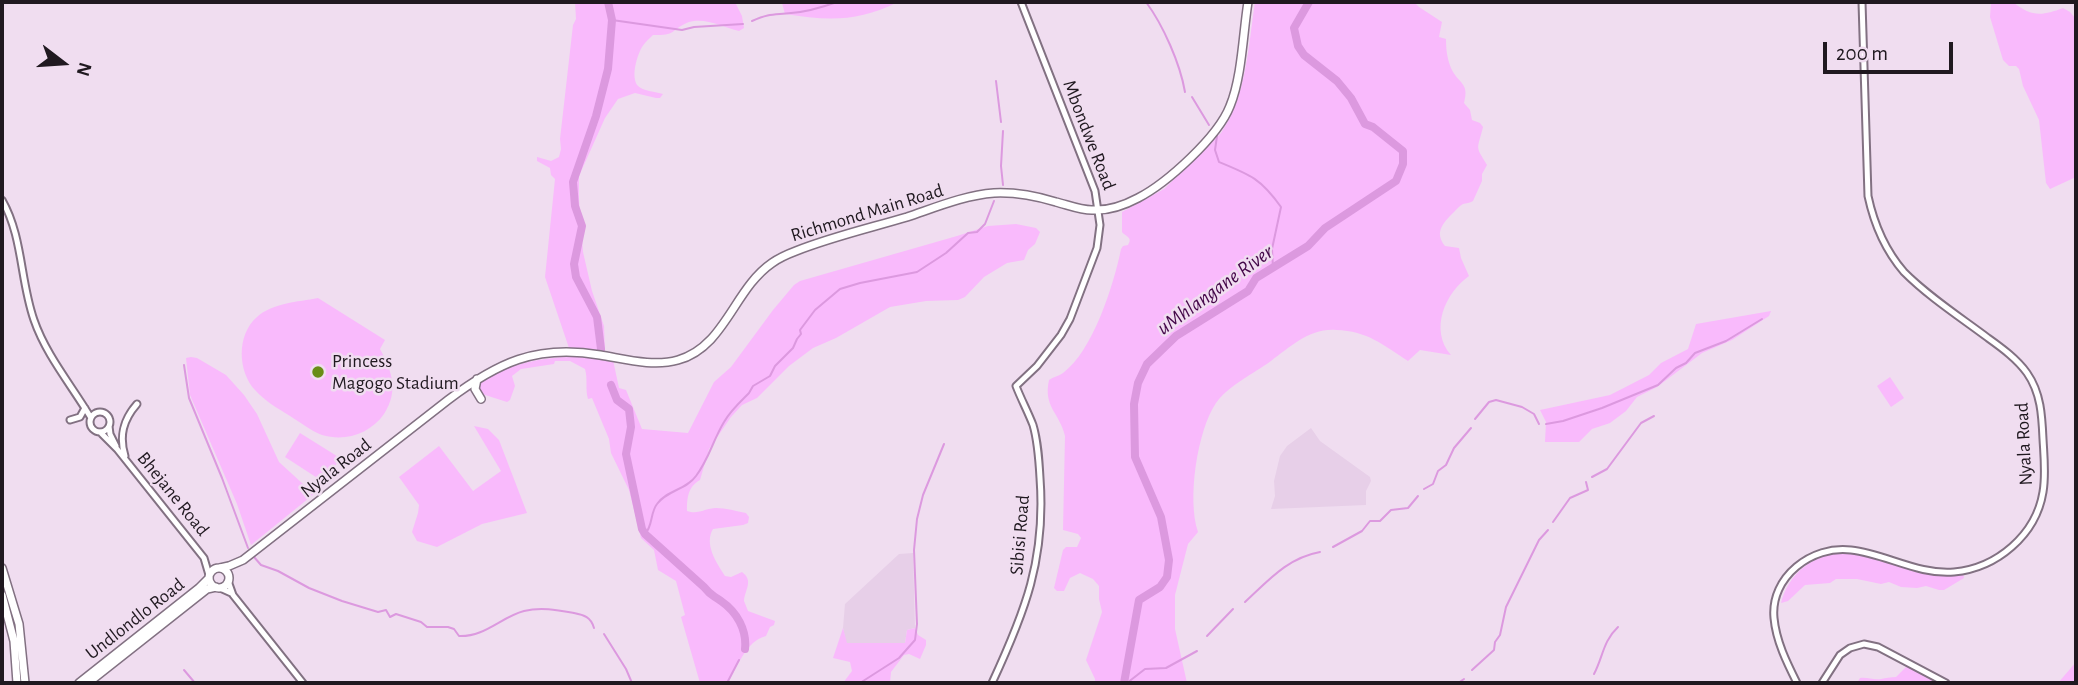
<!DOCTYPE html>
<html>
<head>
<meta charset="utf-8">
<style>
	body { margin:0 }
	#map { position:relative; width:2078px; height:685px; overflow:hidden; background:#f0ddf0; font-family:"Alegreya Sans",sans-serif }
	canvas { display:block }
	.frame { position:absolute; inset:0; border:4px solid #201920; pointer-events:none }
	.north { position:absolute; left:28px; top:28px; width:70px; height:70px; -webkit-text-stroke:5px #f0ddf0; paint-order:stroke; rotate:107deg; font-size:19px; font-weight:700; line-height:28px; text-align:center; color:#201920 }
	.north::after { content:''; display:block; margin:auto; width:24px; height:32px; background:#201920; clip-path:polygon(50% 0,100% 100%,50% 72%,0 100%) }
	.scale { position:absolute; left:1823px; top:42px; width:130px; height:32px; box-sizing:border-box; border:4px solid #201920; border-top:0; padding-left:9px; font-size:21px; line-height:24px; white-space:nowrap; color:#201920; -webkit-text-stroke:5px #f0ddf0; paint-order:stroke }
</style>
</head>
<body>
<div id="map">
<canvas width="2078" height="685"></canvas>
<div class="frame"></div>
<div class="north">N</div>
<div class="scale">200 m</div>
</div>
<script>
const ctx = document.querySelector('canvas').getContext('2d');
ctx.lineJoin = 'round';
function fillPath(path, color) {
  ctx.fillStyle = color;
  ctx.fill(path, 'evenodd');
}
function stroke(path, color, width, dash) {
  ctx.strokeStyle = color;
  ctx.lineWidth = width;
  ctx.lineCap = dash ? 'butt' : 'round';
  ctx.setLineDash(dash || []);
  ctx.stroke(path);
}
function label(font, color, halo, rows, align = 'center') {
  ctx.font = font + ' "Alegreya Sans",sans-serif';
  ctx.lineWidth = 5;
  ctx.setLineDash([]);
  ctx.textBaseline = 'middle';
  ctx.strokeStyle = halo;
  ctx.fillStyle = color;
  for (const [text, x, y, turn = 0] of rows) {
    ctx.save();
    ctx.translate(x, y);
    ctx.rotate((+turn || 0) * Math.PI / 180);
    ctx.textAlign = isNaN(turn) ? turn : align;
    if (halo) ctx.strokeText(text, 0, 0);
    ctx.fillText(text, 0, 0);
    ctx.restore();
  }
}
const built = new Path2D(`
	M1311,428L1320,441L1370,477L1371,481L1366,491V505L1271,509L1275,496L1274,481L1280,456L1287,446Z
	M913,553L915,628L907,630L905,643H846L843,628L845,604L899,554Z`);
const green = new Path2D(`
	M575,2H735L742,16L744,28L739,31C724,27 705,17 689,22C671,29 677,36 653,35C650,38 645,42 642,47C637,56 631,75 637,85C642,91 656,92 663,94L660,98H656L635,93L618,99L605,118L579,176V199L583,252L592,291L604,326L605,352L569,348L545,277L555,179L551,175L550,168L537,161V157L551,161L559,157L561,149L560,139L573,25L576,19Z
	M784,2H898C858,22 828,21 785,14L782,3Z
	M1255,2H1414L1419,7L1442,22L1439,37L1446,39C1446,49 1447,58 1451,68C1458,84 1470,82 1464,103L1470,110L1472,120L1480,123L1483,127C1477,151 1475,145 1487,165L1482,174V181L1473,201C1470,203 1466,203 1463,204C1459,206 1457,209 1454,212C1443,223 1434,232 1445,246L1459,248L1461,258L1469,276C1445,293 1429,330 1451,355L1420,350L1408,361C1383,345 1368,331 1336,330C1310,328 1290,347 1271,361C1253,374 1229,385 1216,403C1197,431 1187,500 1198,532L1188,544L1175,595V629L1187,683H1095V679L1086,660L1102,612L1099,599V586L1093,579L1080,573L1070,578L1064,591H1057L1054,588L1063,550L1066,547H1077L1081,538L1078,534L1063,530L1065,436C1059,412 1043,407 1049,380C1053,377 1059,376 1063,373C1093,351 1114,284 1121,249L1123,246L1128,245C1133,237 1126,237 1122,232V212L1164,189L1221,133C1247,94 1248,47 1255,2Z
	M1991,2H2013C2031,17 2042,16 2063,8L2070,12L2076,19V177L2050,189L2046,183L2039,120L2023,86L2019,69L2016,66H2009L2003,60L1990,17Z
	M1016,224L1036,228L1040,232L1035,244L1028,250L1024,260L1007,263L984,277L965,297L958,300L926,301L890,307L836,338L813,348L789,366L757,398L742,405L731,417L709,449L700,480C688,487 687,497 687,511C698,515 706,508 716,508C726,508 736,511 746,513L749,517L748,523L743,525L713,529C704,544 716,562 725,576L731,577L742,572C754,581 745,589 744,601L748,611L775,621L774,625L770,627L766,636C746,641 738,666 728,683H700L681,617L685,615L676,581L658,570L654,550L641,538L629,490L611,453L609,439L592,398L588,399C585,389 588,379 585,369L570,361H555L554,364L521,369L512,376L515,386L510,400L507,402L482,394L479,391V382C523,357 563,353 613,360L619,388L626,390L642,429L688,433L714,382L731,367L773,310L794,285L800,281L957,236L988,226Z
	M318,298L385,340L380,349C392,371 399,391 384,414C370,434 345,442 322,435C311,431 300,422 290,416C277,408 265,401 255,390C238,372 236,335 257,317C272,303 298,302 318,298Z
	M1771,311L1769,316L1732,340L1702,353L1657,387L1637,397L1626,411L1610,423L1592,429L1579,442H1545L1546,422L1540,410L1610,395L1649,375L1661,363L1688,349L1696,324Z
	M191,357L197,358L226,375L244,395L257,414L279,462L314,494L251,545L237,504L190,395L186,358Z
	M1890,377L1904,398L1891,407L1877,386Z
	M474,426L488,429L499,440L527,513L482,524L437,547L417,541L412,532L418,513L419,505L399,477L439,446L473,491L501,471Z
	M300,433L340,458L325,483L285,457Z
	M1844,553C1885,556 1920,580 1963,574L1964,578L1944,590H1939L1926,586L1917,588L1901,587L1889,582L1881,584L1857,579H1836L1830,583L1805,585L1788,601L1781,603C1789,573 1813,554 1844,553Z
	M843,628L847,643H905L907,630L915,628L918,635L926,640V645L920,659L909,654L904,655L891,672L890,683H843L852,671L850,662L833,658Z
	M2076,662V683H2058Z
	M1907,666L1935,682L1934,683H1857L1860,678C1867,677 1873,680 1881,679C1886,678 1890,677 1896,677Z`);
const stream = new Path2D(`
	M1146,2C1163,25 1180,63 1185,92
	M612,20L682,30L694,27L743,24
	M752,21C770,13 773,15 791,13C807,12 823,7 837,2
	M996,81L1001,122
	M1192,97L1209,125
	M1217,136L1215,150L1219,162C1251,175 1261,179 1281,207L1272,249L1273,268L1269,271
	M1003,185L1001,166L1003,131
	M184,365L189,398L222,478L248,548
	M1475,419L1489,402L1496,400L1522,407L1534,414L1539,424
	M1546,424L1563,421L1602,408L1658,385L1676,368L1686,363L1695,353L1726,341L1762,319
	M1592,477L1607,469L1641,423L1654,416
	M1424,489L1433,484L1438,471L1446,465L1454,448L1471,428
	M1553,522L1570,498L1588,490L1586,482
	M645,534C653,526 650,513 657,504C667,490 686,490 696,476C709,459 713,440 724,422C730,411 741,401 749,393L753,386L770,376L775,366L793,348L797,339L801,334L800,330L815,310L840,289L860,283L917,272L946,253L968,233L977,232L985,224L994,201
	M1333,547L1362,531L1370,521H1380L1391,510L1408,508L1418,496
	M254,557L261,565L278,571L309,588L342,601L378,612L386,610L390,617L396,614L421,622L427,627H448L454,629L459,636C485,637 501,617 524,611C541,607 557,610 574,613C584,615 591,617 594,628
	M1245,602C1268,581 1287,558 1320,552
	M604,634L626,669L632,683
	M1207,636L1233,609
	M184,670L195,683
	M1472,670L1494,650L1495,642L1500,635L1506,607L1539,540L1548,530
	M1594,674C1603,657 1603,641 1618,627
	M727,683L739,660
	M860,683L899,658L915,640L917,624L914,550L917,519L923,495L944,444
	M1127,683L1145,669L1166,668L1197,651
	M1458,683L1464,679`);
const river = new Path2D(`
	M601,349L597,317L576,277L574,264L582,226L575,206L573,182L596,116L608,69L612,20L608,2
	M611,385L617,400L629,409L631,427L626,454L642,529L645,534L704,587C711,596 713,595 721,601C737,612 747,630 745,649
	M1124,683L1139,600L1160,587L1167,577L1169,560L1161,517L1135,457L1134,404L1138,383L1147,364L1176,336L1248,291L1256,278L1308,246L1325,228L1396,181L1403,164V151L1373,127L1365,124L1351,98L1337,81L1304,55L1298,46L1294,28L1309,2`);
const minor = new Path2D(`
	M2,200C23,237 20,280 34,320C46,355 72,386 91,418
	M90 422a10 10 0 1 1 20 0a10 10 0 1 1-20 0Z
	M70,420L80,417L85,408
	M109,426L110,434L116,446
	M100,432L117,449L204,558L209,575
	M125,456C119,436 123,420 137,404
	M228,581L233,595L303,683
	M220,588L231,593
	M992,683C1025,612 1046,559 1040,478C1039,460 1038,442 1033,425C1028,412 1021,399 1016,386L1037,366L1061,335L1070,319L1097,248L1100,225L1095,191L1021,2
	M1797,683C1787,663 1776,641 1774,618C1770,577 1812,545 1851,550C1886,554 1918,575 1954,572C1997,568 2036,535 2043,492C2046,475 2044,457 2043,439C2042,416 2041,393 2027,373C2017,359 2002,348 1988,338C1960,317 1929,297 1904,272C1885,250 1874,224 1868,196L1862,2
	M1822,683L1840,655L1850,648L1864,644L1878,647L1946,683`);
const major = new Path2D(`
	M477,379L475,389L481,399
	M209 578a10 10 0 1 1 20 0a10 10 0 1 1-20 0Z
	M2,568L19,624L25,683
	M220,568L229,566L243,560L448,400C497,363 536,344 600,355C625,359 653,367 678,360C725,347 734,289 772,263C779,258 788,254 796,251C831,237 870,228 907,217C934,208 965,195 994,193C1015,192 1036,196 1056,202C1068,205 1080,210 1092,210C1108,211 1123,206 1138,198C1167,183 1218,137 1230,106C1242,77 1243,33 1248,2
	M2,595L14,641L17,683
	M79,683L199,588L209,578
	M88,683L207,589L216,587`);
const markers = [
	[318,372,7,"#688d16"]
];
const streetNames = [
	["Mbondwe Road",1089,135,69],
	["Richmond Main Road",867,213,-17],
	["Nyala Road",2024,444,-93],
	["Nyala Road",336,468,-38],
	["Bhejane Road",173,494,51],
	["Sibisi Road",1020,535,-85],
	["Undlondlo Road",135,619,-38]
];
const poiNames = [
	["Princess",332,361],
	["Magogo Stadium",332,383]
];
const waterNames = [
	["uMhlangane River",1215,290,-36]
];
fillPath(built, '#e7cfe8');
fillPath(green, '#f9bafc');
stroke(stream, '#dc99df', 2);
stroke(river, '#dc99df', 8);
stroke(minor, '#827182', 9);
stroke(major, '#827182', 10);
stroke(minor, '#fff', 5);
stroke(major, '#fff', 7);
for (const [x, y, r, color] of markers) {
  const dot = new Path2D();
  dot.arc(x, y, r, 0, 2 * Math.PI);
  ctx.fillStyle = color;
  ctx.fill(dot);
  stroke(dot, '#f0ddf0', 2.5);
}
label('19px', '#201920', '#f0ddf0', streetNames);
label('19px', '#201920', '#f0ddf0', poiNames, 'left');
label('italic 21px', '#440749', '#f0ddf0', waterNames);
</script>
</body>
</html>
